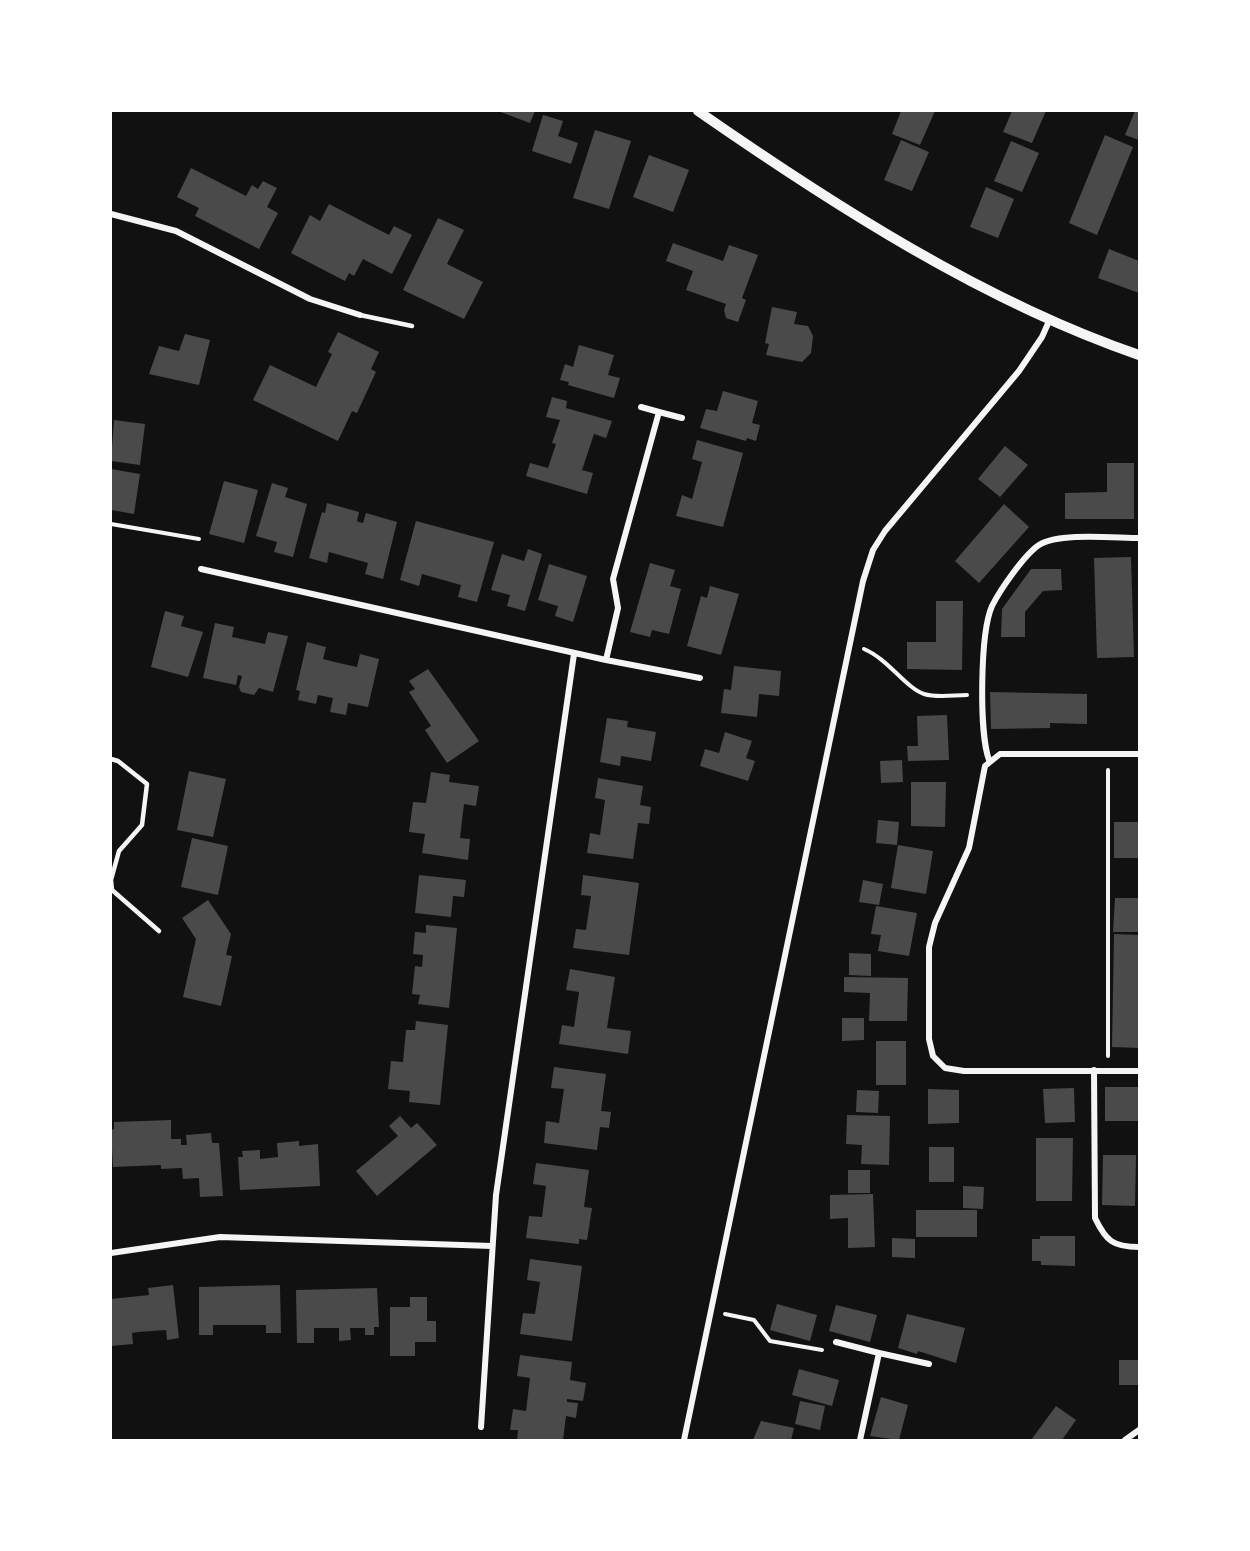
<!DOCTYPE html>
<html>
<head>
<meta charset="utf-8">
<style>
	body { margin:0 }
	#map { position:relative; width:1250px; height:1551px; overflow:hidden; background:#111; font-family:"Work Sans",sans-serif }
	canvas { display:block }
	.frame { position:absolute; inset:0; border:112px solid #fff; pointer-events:none }
</style>
</head>
<body>
<div id="map">
<canvas width="1250" height="1551"></canvas>
<div class="frame"></div>
</div>
<script>
const ctx = document.querySelector('canvas').getContext('2d');
ctx.lineJoin = 'round';
function fillPath(path, color) {
  ctx.fillStyle = color;
  ctx.fill(path, 'evenodd');
}
function stroke(path, color, width, dash) {
  ctx.strokeStyle = color;
  ctx.lineWidth = width;
  ctx.lineCap = dash ? 'butt' : 'round';
  ctx.setLineDash(dash || []);
  ctx.stroke(path);
}
const building = new Path2D(`
	M498,111H535L530,123Z
	M901,111H935L920,145L892,134Z
	M1012,111H1046L1032,143L1003,132Z
	M1135,111H1139V140L1125,135Z
	M543,115L563,121L558,136L578,143L571,164L532,151Z
	M595,130L631,141L609,209L573,198Z
	M1105,135L1133,147L1097,235L1069,223Z
	M901,140L929,152L912,191L884,180Z
	M1011,141L1039,153L1022,192L994,181Z
	M649,155L689,170L673,212L633,197Z
	M191,168L246,196L252,185L258,189L263,181L277,188L267,207L278,213L259,249L195,216L199,208L177,197Z
	M986,187L1014,199L998,238L970,227Z
	M329,204L389,235L394,226L412,235L392,274L363,259L354,276L349,273L345,281L291,253L310,215L320,221Z
	M438,218L464,230L447,264L483,282L464,319L403,290Z
	M673,243L723,261L729,245L758,255L742,298L746,300L738,322L726,318L724,310L726,304L686,290L693,271L666,261Z
	M1109,249L1139,261V293L1098,278Z
	M772,307L797,312L794,324L808,326L813,336L811,353L802,362L766,355L769,344L765,343Z
	M338,332L379,352L371,369L376,372L357,413L352,411L338,441L253,400L270,365L316,387L332,354L328,352Z
	M185,334L210,340L199,385L149,374L159,346L179,351Z
	M579,345L614,355L608,375L620,378L614,398L568,385L569,382L560,380L565,364L573,367Z
	M723,391L758,401L752,423L760,425L756,441L747,438L746,441L700,428L706,409L717,411Z
	M552,397L567,401L566,408L612,421L606,438L594,434L582,470L593,473L587,494L526,476L530,463L548,468L556,444L552,443L560,420L546,417Z
	M114,420L145,424L140,465L111,461Z
	M697,440L743,453L723,527L676,516L682,495L692,499L702,462L692,459Z
	M1005,446L1028,465L1000,497L978,479Z
	M1107,463H1134V519H1065V493L1107,492Z
	M111,469L140,474L134,514L111,510Z
	M224,481L258,490L244,543L209,534Z
	M272,483L288,488L285,497L307,504L293,557L274,552L277,542L256,536Z
	M327,503L359,512L357,521L359,522L363,523L366,513L397,522L383,579L365,574L368,563L329,552L327,563L309,558L322,512L325,513Z
	M1004,504L1029,527L979,583L955,561Z
	M416,521L494,542L477,602L458,597L461,585L422,574L419,586L400,580Z
	M528,549L542,554L525,611L507,606L510,595L491,590L502,554L524,561Z
	M1131,557L1134,657L1097,658L1094,558Z
	M650,563L675,570L670,586L681,589L669,634L652,630L650,637L630,632Z
	M549,564L587,576L573,622L555,616L558,606L538,600Z
	M1031,569H1061L1062,590L1043,591L1025,612V637H1001L1002,609Z
	M710,586L739,594L721,655L687,646L701,596L707,598Z
	M936,601H963L962,670L907,669V642H936Z
	M165,611L184,616L181,626L203,632L188,677L151,667Z
	M215,623L234,627L232,637L265,644L268,632L288,636L273,692L259,688L254,695L241,692L239,687L242,676L238,675L236,685L203,678Z
	M307,642L326,647L323,659L339,663L357,667L360,654L379,659L368,707L348,703L346,715L330,712L333,698L318,695L316,704L298,700L300,691L296,690Z
	M734,666L781,671L779,696L759,694L757,717L721,713L724,689L731,690Z
	M428,669L479,741L447,763L425,730L431,726L409,692L415,689L409,681Z
	M990,692L1087,694V724L1050,723V728L991,729Z
	M947,715L949,760L908,761L907,746H918L917,716Z
	M607,718L628,721L627,727L656,732L651,761L621,756L620,766L600,762Z
	M725,732L752,741L746,758L755,761L748,781L700,766L705,749L719,753Z
	M902,760L903,782L881,783L880,761Z
	M189,771L226,779L213,837L177,830Z
	M431,772L450,775L449,782L479,786L476,806L464,804L460,838L470,839L468,860L422,853L425,834L409,832L413,802L426,803Z
	M598,778L643,786L640,805L651,807L649,824L638,823L633,859L587,853L590,833L600,835L605,800L595,798Z
	M911,782H946L945,827L911,826Z
	M878,820L899,822L897,845L876,843Z
	M1114,822H1139V858H1114Z
	M192,838L228,846L218,895L181,887Z
	M898,845L933,851L926,894L891,888Z
	M419,875L466,880L464,897L453,896L451,917L415,913Z
	M583,875L639,883L629,955L573,948L576,929L586,930L591,896L581,895Z
	M863,880L883,884L879,905L859,902Z
	M1115,898H1139L1138,932H1113Z
	M208,900L231,934L226,955L232,956L221,1006L183,997L196,939L182,918Z
	M876,906L917,913L909,956L878,951L881,935L871,934Z
	M426,925L457,928L449,1008L418,1004L420,995L412,994L415,966L422,967L423,955L413,954L415,932L426,933Z
	M1114,934L1139,935V1048L1112,1047Z
	M849,953L871,954V976L849,975Z
	M570,969L615,977L607,1028L631,1031L628,1054L559,1044L562,1025L574,1027L579,992L566,990Z
	M844,977L908,978L907,1021H869L870,993L844,992Z
	M842,1018H864V1040L842,1041Z
	M416,1021L448,1025L440,1105L409,1102L410,1091L388,1089L391,1061L403,1062L406,1030H415Z
	M876,1041H906V1085H876Z
	M554,1067L606,1074L601,1111L611,1112L609,1128L600,1127L597,1150L544,1143L546,1121L559,1123L564,1089L551,1088Z
	M1105,1087H1139V1121H1105Z
	M1074,1088L1075,1122L1045,1123L1043,1089Z
	M928,1089L959,1090V1123L928,1124Z
	M857,1090L879,1091L878,1113L856,1112Z
	M847,1115L890,1116L889,1165L861,1164L862,1145L846,1144Z
	M400,1116L411,1128L417,1123L437,1145L377,1196L356,1171L398,1136L389,1126Z
	M171,1120V1139H181V1145H187L186,1135L211,1133L212,1143H219L223,1196L200,1197L199,1178L183,1179L182,1168L161,1169V1165L113,1167L111,1130L114,1129V1122Z
	M1036,1138H1073L1072,1201H1036Z
	M299,1141V1146L318,1144L320,1186L240,1190L238,1157H243L242,1151L260,1150V1159L278,1157L277,1143Z
	M929,1147H954V1182H929Z
	M1103,1155H1136L1135,1206L1102,1205Z
	M536,1163L589,1170L584,1207L592,1208L587,1240L579,1239V1244L526,1238L529,1216L542,1217L546,1186L533,1184Z
	M848,1170H870V1193H848Z
	M963,1186L984,1187L983,1209L963,1208Z
	M873,1194L875,1247L848,1248V1218L830,1219V1195Z
	M916,1210H977V1237H916Z
	M1040,1236H1075V1266L1041,1265V1261H1032V1239H1040Z
	M892,1238L915,1239V1258L892,1257Z
	M530,1259L582,1266L572,1341L520,1334L523,1313L535,1314L540,1282L527,1280Z
	M173,1285L179,1338L167,1340L166,1330L138,1332L132,1333L133,1344L111,1346V1299L149,1295L148,1288Z
	M280,1285L281,1333H266V1325H213V1335H199V1287Z
	M377,1288L379,1327H374V1335H365V1328H350L351,1340L339,1341V1328H314V1343H297L296,1290Z
	M410,1297H427V1321H436V1342H415V1356H390V1307H410Z
	M777,1304L817,1315L810,1341L770,1330Z
	M836,1305L877,1315L870,1342L829,1331Z
	M907,1314L965,1328L956,1363L918,1351L917,1354L898,1348Z
	M520,1355L572,1362L570,1380L586,1383L583,1401L567,1399V1402L578,1403L576,1418L566,1416L563,1440H517L518,1430H510L513,1409L526,1411L530,1378L517,1376Z
	M1119,1360H1139V1385H1119Z
	M799,1369L839,1380L832,1406L792,1395Z
	M881,1397L908,1405L899,1440L870,1436Z
	M800,1401L825,1406L820,1430L795,1424Z
	M1056,1406L1076,1420L1062,1440H1031Z
	M761,1421L794,1428L791,1440H753Z`);
const path = new Path2D(`
	M111,524L199,539
	M864,649C888,659 906,688 924,694C937,698 954,695 967,695
	M1108,1056V770
	M725,1314L754,1320L770,1341L822,1350`);
const service = new Path2D(`
	M360,315L412,326
	M111,759L118,761L147,784L142,825L119,851L111,880L112,890L159,931`);
const minor = new Path2D(`
	M111,214L176,231L310,299L360,315
	M659,412L682,418
	M201,569L606,660L618,608L613,579L659,412L641,407
	M606,660L700,678
	M1139,754H1000L985,766L969,848L935,923L929,947V1039L933,1056L945,1068L964,1071H1139
	M989,760C979,733 980,633 992,606C1000,590 1024,555 1039,545C1059,532 1115,538 1139,538
	M1094,1070L1095,1218C1106,1241 1113,1247 1139,1247
	M111,1253L220,1237L492,1246
	M836,1342L879,1353L860,1440
	M879,1353L929,1364
	M481,1427L496,1195L574,654
	M684,1440L863,581L873,550L885,531L1019,371L1042,337L1050,319
	M1125,1440L1139,1430`);
const tertiary = new Path2D(`
	M698,111C832,204 984,302 1139,355`);
fillPath(building, '#4a4a4a');
stroke(path, '#f5f5f5', 4);
stroke(service, '#f5f5f5', 4.5);
stroke(minor, '#f5f5f5', 6);
stroke(tertiary, '#f5f5f5', 10);
</script>
</body>
</html>
